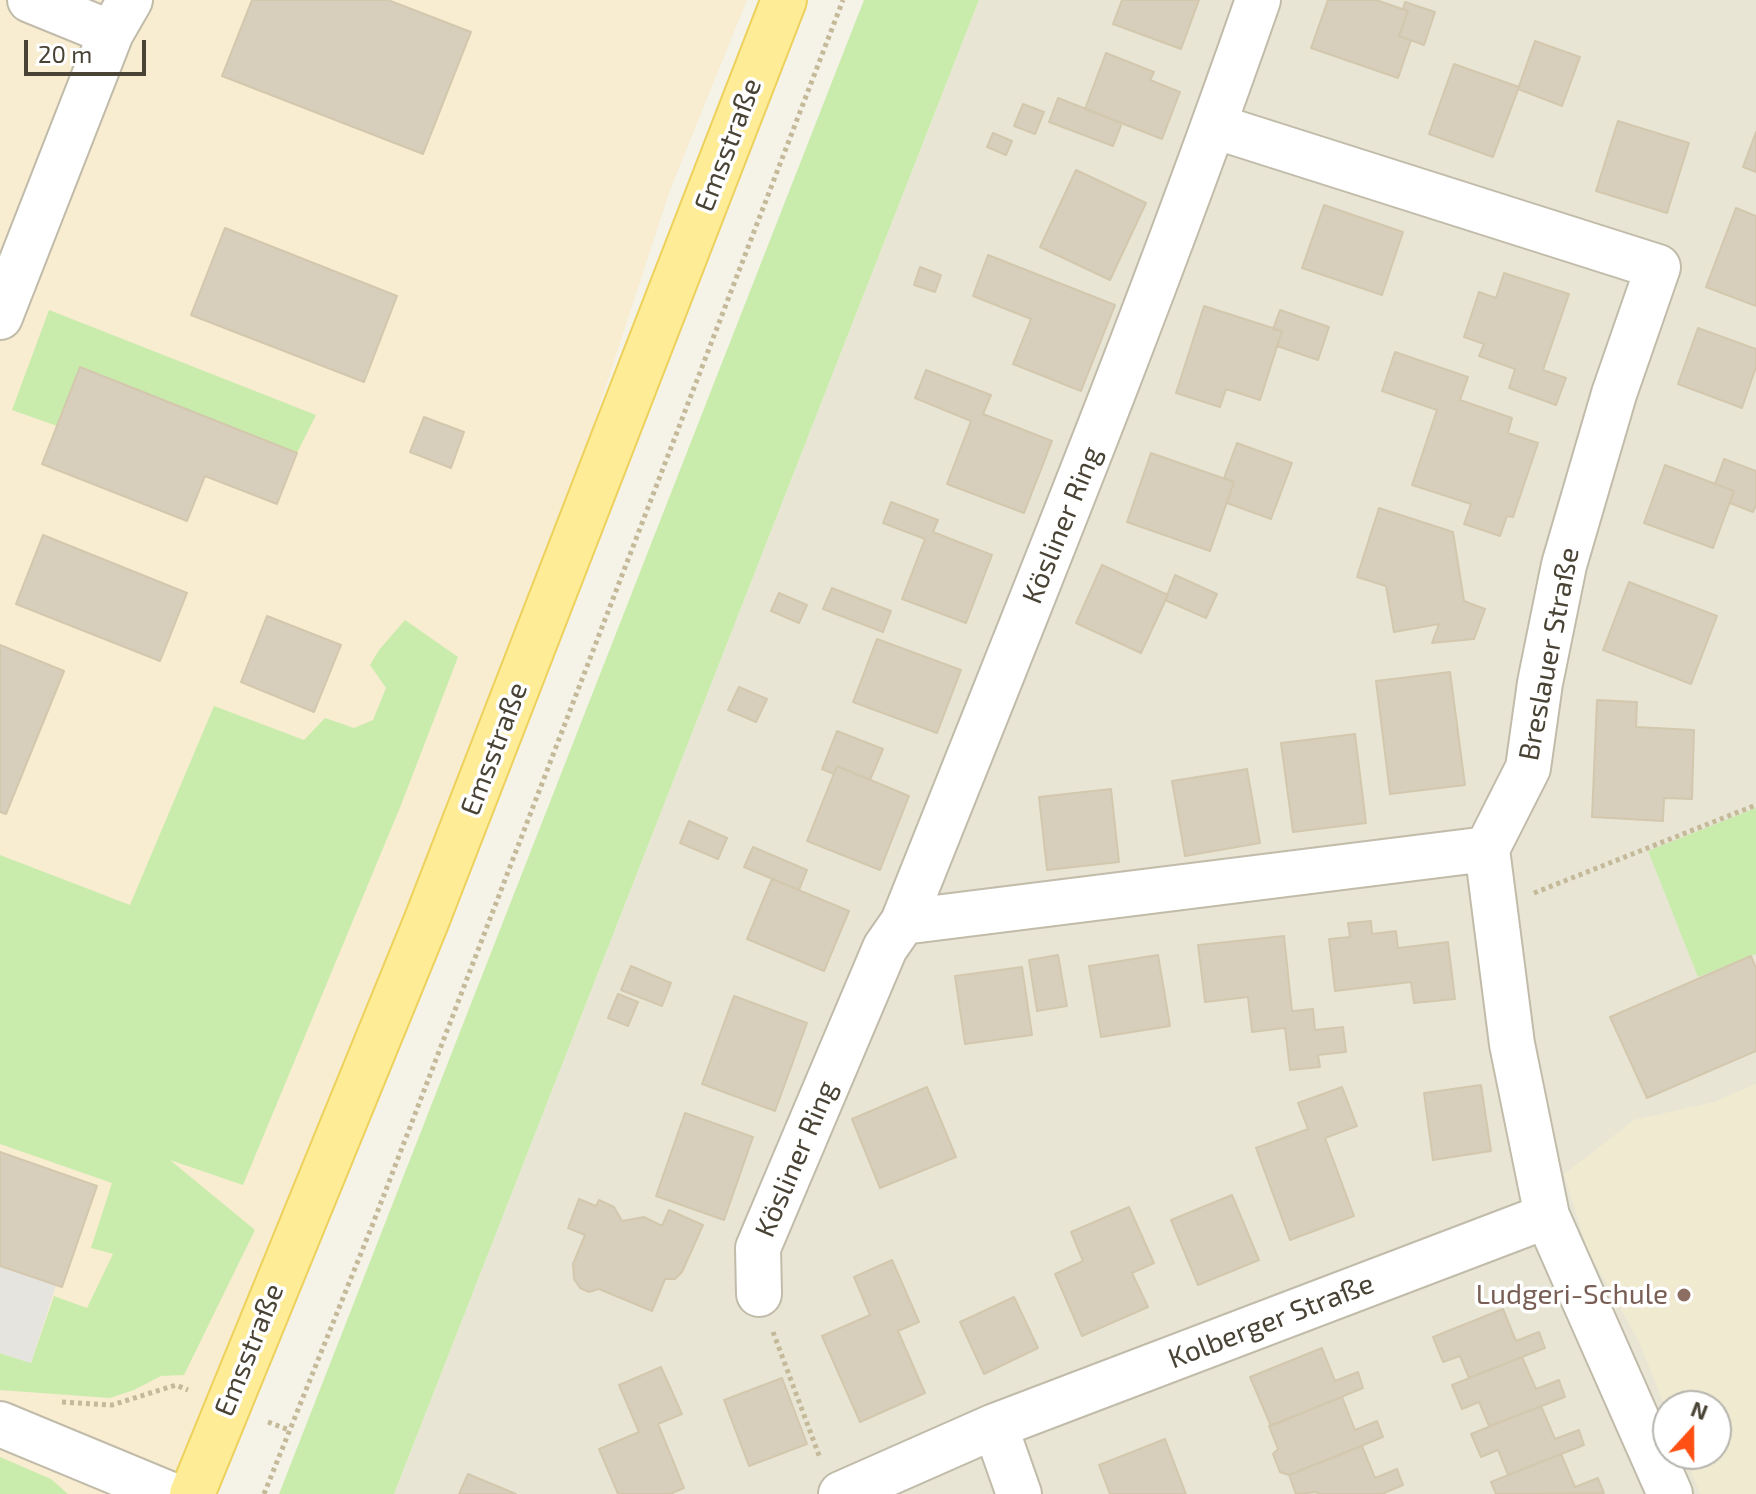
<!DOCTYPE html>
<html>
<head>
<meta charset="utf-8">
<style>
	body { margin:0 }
	#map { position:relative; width:1756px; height:1494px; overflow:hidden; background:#f5f2e7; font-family:"Exo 2",sans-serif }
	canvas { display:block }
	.north { position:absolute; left:1652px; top:1390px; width:80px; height:80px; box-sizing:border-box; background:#fff; border:2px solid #b6b4ae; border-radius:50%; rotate:21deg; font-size:22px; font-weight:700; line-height:32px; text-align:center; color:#494335 }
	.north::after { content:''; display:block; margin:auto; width:28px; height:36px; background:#ff5014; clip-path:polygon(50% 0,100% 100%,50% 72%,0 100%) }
	.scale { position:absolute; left:24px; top:40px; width:122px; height:36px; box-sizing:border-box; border:4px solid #494335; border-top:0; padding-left:10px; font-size:24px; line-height:28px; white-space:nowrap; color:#494335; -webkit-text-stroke:6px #fff; paint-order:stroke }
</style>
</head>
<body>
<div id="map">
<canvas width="1756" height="1494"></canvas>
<div class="north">N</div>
<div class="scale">20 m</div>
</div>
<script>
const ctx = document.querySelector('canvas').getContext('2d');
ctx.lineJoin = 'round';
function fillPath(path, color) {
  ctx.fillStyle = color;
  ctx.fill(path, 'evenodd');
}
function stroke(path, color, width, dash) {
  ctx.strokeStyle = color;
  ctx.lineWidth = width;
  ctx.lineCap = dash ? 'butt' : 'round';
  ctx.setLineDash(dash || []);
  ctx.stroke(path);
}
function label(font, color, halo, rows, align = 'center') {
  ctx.font = font + ' "Exo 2",sans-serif';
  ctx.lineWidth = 7;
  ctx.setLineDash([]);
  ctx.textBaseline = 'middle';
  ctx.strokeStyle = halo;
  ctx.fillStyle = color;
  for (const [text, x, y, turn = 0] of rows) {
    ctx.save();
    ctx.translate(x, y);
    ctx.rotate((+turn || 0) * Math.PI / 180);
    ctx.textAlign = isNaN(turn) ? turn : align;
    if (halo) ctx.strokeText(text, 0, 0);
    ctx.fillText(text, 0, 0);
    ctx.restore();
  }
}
const residential = new Path2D(`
	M979,0H1756V1494H394ZM1668,1406H1716V1454H1668Z`);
const commercial = new Path2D(`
	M0,0H747L670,190L500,710L240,1372L166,1494H0Z`);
const education = new Path2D(`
	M1756,1084V1494H1700L1684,1454H1716V1406H1668V1414L1639,1342L1587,1249L1564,1174L1634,1120L1714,1102Z`);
const green = new Path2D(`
	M864,0H979L394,1494H279Z
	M49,310L316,415L297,453L81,367L57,426L12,410Z
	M405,620L458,657L401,805L243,1185L170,1160L255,1230L184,1375L161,1376L134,1390L110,1398L0,1390V1353L31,1363L54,1296L87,1308L113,1254L91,1248L112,1183L0,1144V855L130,905L214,706L304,740L325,718L354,728L373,720L386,688L370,665L379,650Z
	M1756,808V954L1698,977L1648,851Z
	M0,1457L51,1479L68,1494H0Z`);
const parking = new Path2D(`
	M0,1266L56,1285L31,1363L0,1353Z`);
const building = new Path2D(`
	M252,0H388L471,32L423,154L222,76Z
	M1122,0H1199L1181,49L1113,24Z
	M1328,0H1376L1408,11L1399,36L1411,40L1398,78L1311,48Z
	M1405,2L1435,12L1424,45L1399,36L1408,11L1403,9Z
	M1535,41L1580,57L1562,106L1518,89Z
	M1106,53L1154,72L1150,80L1180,92L1162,139L1085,109Z
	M1454,64L1519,87L1493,157L1429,134Z
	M1058,98L1122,123L1113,146L1049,122Z
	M1023,104L1044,112L1035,134L1014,126Z
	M1618,121L1689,143L1667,213L1596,191Z
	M1756,132V172L1743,167Z
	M993,133L1012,141L1006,155L987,147Z
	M1076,170L1146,203L1110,280L1040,247Z
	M1324,205L1403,232L1382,295L1302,268Z
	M1736,208L1756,216V306L1706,287Z
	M225,228L397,296L364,382L191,315Z
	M988,255L1115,305L1081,391L1013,364L1031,319L973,296Z
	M920,267L941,275L935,292L914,285Z
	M1504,273L1569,294L1543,370L1566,378L1556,405L1509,388L1515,369L1479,356L1484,344L1464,337L1479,292L1496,298Z
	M1204,306L1282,331L1260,400L1226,389L1220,407L1176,393Z
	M1280,310L1329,327L1318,360L1277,346L1282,331L1273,329Z
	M1698,328L1756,349V367L1742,408L1678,384Z
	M1395,352L1468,377L1460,400L1512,418L1508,433L1538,443L1513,517L1507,516L1500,536L1464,524L1471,504L1412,485L1437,410L1382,391Z
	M80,367L297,453L277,504L205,476L187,521L42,464Z
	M926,370L991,395L983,414L1052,441L1024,513L947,484L971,421L915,398Z
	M424,417L464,432L451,468L410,452Z
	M1237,443L1292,463L1271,519L1227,503L1234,482L1224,478Z
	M1151,453L1234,482L1210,551L1127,522Z
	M1724,459L1756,471V505L1753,512L1730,503L1734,491L1715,484Z
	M1665,465L1734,491L1713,548L1644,523Z
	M891,502L938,520L933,532L992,555L966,623L902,599L925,539L883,523Z
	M1379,508L1453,532L1464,601L1485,609L1474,639L1432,643L1439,624L1394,632L1386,586L1357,577Z
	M43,535L187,593L160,661L16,604Z
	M1102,565L1168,595L1141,653L1076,623Z
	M1175,575L1217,594L1206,618L1165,600Z
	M1629,582L1717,616L1691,684L1603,650Z
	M832,588L891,611L883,632L823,609Z
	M779,593L807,605L799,623L771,611Z
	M267,616L341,645L314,712L241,682Z
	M877,639L961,670L937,733L853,702Z
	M0,645L64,671L6,814L0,812Z
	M1450,672L1465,785L1390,794L1376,681Z
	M739,687L767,699L756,722L728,710Z
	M1597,700L1637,702L1636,727L1694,730L1692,799L1664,798L1663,821L1592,817Z
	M837,731L883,749L870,780L837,766L834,774L822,769Z
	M1355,734L1366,823L1293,832L1281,743Z
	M837,766L909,796L880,870L807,841Z
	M1247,769L1260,843L1185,856L1172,781Z
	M1111,789L1119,862L1047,870L1039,797Z
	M689,821L727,838L718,859L680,843Z
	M753,847L807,870L799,890L744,867Z
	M772,879L849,911L824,971L747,939Z
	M1371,921L1372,934L1396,931L1398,948L1448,942L1455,999L1414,1003L1411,982L1335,991L1329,939L1350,937L1348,923Z
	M1284,936L1292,1011L1313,1009L1315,1030L1343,1027L1346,1052L1318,1055L1320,1067L1290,1070L1285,1028L1252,1032L1248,997L1205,1002L1198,945Z
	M1058,955L1067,1006L1037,1011L1029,960Z
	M1158,955L1170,1026L1101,1037L1089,966Z
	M1751,956L1756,968V1051L1647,1098L1610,1017Z
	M631,966L671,983L662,1006L621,990Z
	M1022,967L1032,1035L965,1044L955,976Z
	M618,994L638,1002L628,1026L608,1018Z
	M734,996L807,1023L775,1111L702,1084Z
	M1481,1085L1491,1151L1433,1160L1424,1093Z
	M927,1087L956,1157L880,1188L852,1119Z
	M1342,1087L1357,1126L1325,1138L1354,1216L1290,1240L1256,1148L1308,1129L1298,1103Z
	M685,1113L753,1137L724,1220L656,1196Z
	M0,1152L97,1186L62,1287L0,1266Z
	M1232,1195L1259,1260L1198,1285L1171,1220Z
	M579,1199L596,1206L599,1200L614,1207L622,1221L644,1217L662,1226L669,1210L703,1225L682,1272L675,1279H665L652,1311L599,1289L589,1292L580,1288L574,1279L573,1264L585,1235L568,1228Z
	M1129,1207L1154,1263L1132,1273L1148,1307L1082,1336L1055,1274L1083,1261L1071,1232Z
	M892,1260L919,1322L898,1331L925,1393L860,1422L822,1336L870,1315L854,1277Z
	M1014,1297L1038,1348L984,1374L960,1322Z
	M1503,1309L1516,1341L1539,1332L1545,1348L1469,1378L1460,1356L1443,1362L1433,1337Z
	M1322,1348L1335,1381L1358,1372L1363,1388L1271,1426L1250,1377Z
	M1522,1357L1536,1389L1559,1380L1565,1397L1489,1426L1479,1402L1462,1409L1452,1385Z
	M661,1367L682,1414L658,1424L684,1488L670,1494H618L599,1449L639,1432L619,1385Z
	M782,1378L807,1444L749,1466L724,1400Z
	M1342,1397L1355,1430L1377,1421L1383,1437L1289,1475L1280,1472L1273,1454L1278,1449L1269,1426Z
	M1541,1406L1555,1439L1579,1430L1584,1445L1508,1475L1498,1450L1481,1457L1471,1434Z
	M1165,1439L1186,1494H1110L1099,1465Z
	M1362,1446L1375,1478L1397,1469L1403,1485L1382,1494H1318L1317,1492L1296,1494L1289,1475Z
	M1561,1454L1575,1487L1598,1478L1604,1493L1496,1494L1491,1482Z
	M468,1474L516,1494H459Z`);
const path = new Path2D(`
	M1534,893L1756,805
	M773,1332L820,1458
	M62,1402L112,1405L176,1385L188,1390
	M268,1422L289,1430
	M264,1494L372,1226L843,0`);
const minor = new Path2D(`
	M30,0L111,33
	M1214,126L1658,267L1614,394L1564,565L1540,683L1528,768L1487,849L1512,1044L1547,1216L1670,1494
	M0,317L111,33L130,0
	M903,922L1487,849
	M759,1294L758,1248L885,948L903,922C1025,616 1150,311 1258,0
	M0,1424L169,1494
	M995,1426L1019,1494
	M841,1494L995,1426L1547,1216`);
const major = new Path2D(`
	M192,1494L426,922L784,0`);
const markers = [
	[1684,1295,8,"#8d6e63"]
];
const streetNames = [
	["Emsstraße",728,145,-69],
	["Kösliner Ring",1062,525,-68],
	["Breslauer Straße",1549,654,-79],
	["Emsstraße",494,749,-69],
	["Kösliner Ring",796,1159,-67],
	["Kolberger Straße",1271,1321,-21],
	["Emsstraße",249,1350,-68]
];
const educationNames = [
	["Ludgeri-Schule",1668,1295]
];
fillPath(residential, '#e9e5d5');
fillPath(commercial, '#f8ecd1');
fillPath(education, '#efead0');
fillPath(green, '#c9ecad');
fillPath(parking, '#e6e4df');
fillPath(building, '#d7cfbc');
stroke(building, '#d3c8ae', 2);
stroke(minor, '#c1bba9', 48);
stroke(major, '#edd15d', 48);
stroke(path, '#c4b999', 5, [4, 4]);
stroke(minor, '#fff', 44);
stroke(major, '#ffec96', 44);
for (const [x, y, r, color] of markers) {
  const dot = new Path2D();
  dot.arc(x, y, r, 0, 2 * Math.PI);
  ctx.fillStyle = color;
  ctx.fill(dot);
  stroke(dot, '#fff', 3);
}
label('28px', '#494335', '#fff', streetNames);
label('28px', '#785e54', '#fff', educationNames, 'right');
</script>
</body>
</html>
